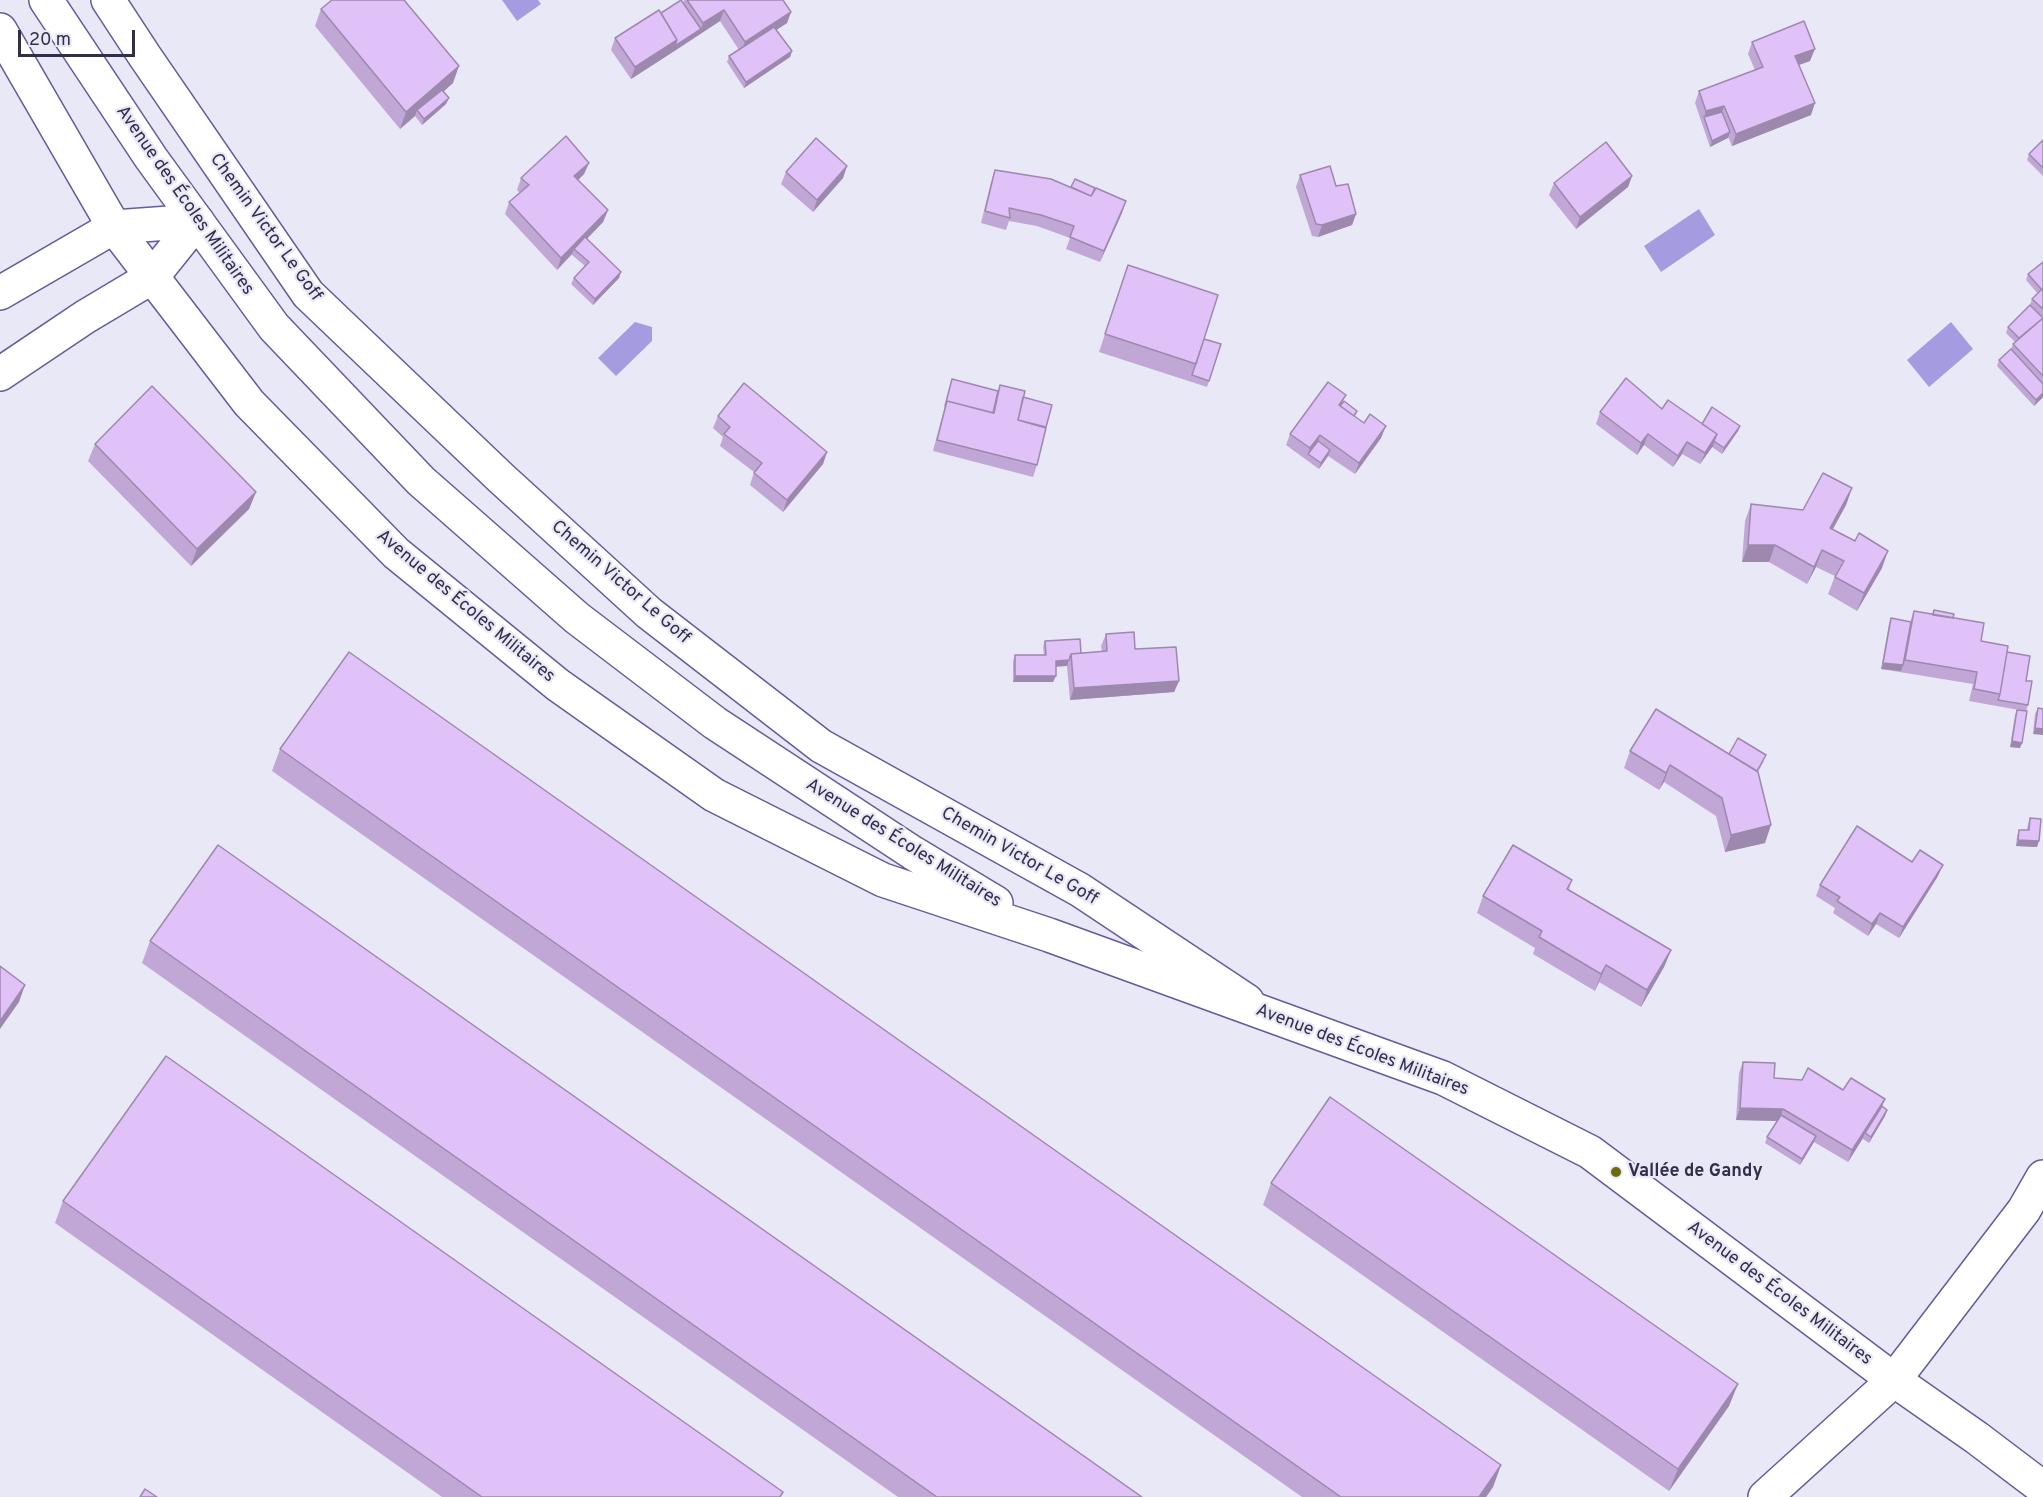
<!DOCTYPE html>
<html>
<head>
<meta charset="utf-8">
<style>
	body { margin:0 }
	#map { position:relative; width:2043px; height:1497px; overflow:hidden; background:#e9e8f7; font-family:Overpass,sans-serif }
	canvas { display:block }
	.scale { position:absolute; left:18px; top:30px; width:117px; height:27px; box-sizing:border-box; border:3px solid #322e4a; border-top:0; padding-left:8px; font-size:18px; line-height:21px; white-space:nowrap; color:#322e4a; -webkit-text-stroke:4px #e9e8f7; paint-order:stroke }
</style>
</head>
<body>
<div id="map">
<canvas width="2043" height="1497"></canvas>
<div class="scale">20 m</div>
</div>
<script>
const ctx = document.querySelector('canvas').getContext('2d');
ctx.lineJoin = 'round';
function fillPath(path, color) {
  ctx.fillStyle = color;
  ctx.fill(path, 'evenodd');
}
function stroke(path, color, width, dash) {
  ctx.strokeStyle = color;
  ctx.lineWidth = width;
  ctx.lineCap = dash ? 'butt' : 'round';
  ctx.setLineDash(dash || []);
  ctx.stroke(path);
}
function label(font, color, halo, rows, align = 'center') {
  ctx.font = font + ' Overpass,sans-serif';
  ctx.lineWidth = 4.5;
  ctx.setLineDash([]);
  ctx.textBaseline = 'middle';
  ctx.strokeStyle = halo;
  ctx.fillStyle = color;
  for (const [text, x, y, turn = 0] of rows) {
    ctx.save();
    ctx.translate(x, y);
    ctx.rotate((+turn || 0) * Math.PI / 180);
    ctx.textAlign = isNaN(turn) ? turn : align;
    if (halo) ctx.strokeText(text, 0, 0);
    ctx.fillText(text, 0, 0);
    ctx.restore();
  }
}
const water = new Path2D(`
	M502,0H538L541,4L517,21Z
	M1699,209L1715,235L1661,272L1644,246Z
	M635,322L652,327V341L616,376L598,358Z
	M1951,322L1973,349L1929,387L1907,360Z`);
const street = new Path2D(`
	M108,0L144,55L308,294L501,478L649,613L821,746L1080,890L1247,1001
	M0,293L114,227L197,221
	M0,374L85,317L152,277L197,221
	M1765,1497L1894,1380L2024,1210L2043,1177`);
const secondary = new Path2D(`
	M46,0L151,158L274,327L421,481L577,618L715,723L913,853L996,903
	M0,30L114,227L249,403L396,553L558,685L714,795L883,880L1049,935L1443,1078L1590,1152L1894,1380L1977,1438L2043,1488`);
const wall = new Path2D(`
	M684,0H783L791,12L787,23L776,30L792,51L790,57L744,88L727,62L729,56L739,50L720,21L631,79L611,50L615,38L661,13L683,3Z
	M321,9L453,83L443,92L446,104L422,125L415,116L400,129L315,26Z
	M1752,42L1810,61L1799,65L1811,115L1732,146L1728,137L1710,147L1695,103L1699,91L1755,70L1748,54Z
	M2043,140V176L2027,160L2029,154Z
	M589,163L584,174L578,180L608,210L603,222L587,239L619,278L593,305L571,284L574,278L585,266L572,255V254L557,270L505,214L509,202L520,193L517,190L521,178Z
	M847,166L843,178L813,212L781,184L786,172Z
	M995,170L1122,213L1100,262L1066,249L1070,238L1037,226L1009,221L1006,230L981,223L991,182Z
	M1300,175L1336,186L1356,214L1352,225L1318,237L1312,236L1296,187Z
	M1632,176L1628,187L1576,229L1549,195L1554,183Z
	M2043,262V397L2034,406L1997,366L1999,360L2011,349L2013,344L2015,342L2006,333L2008,327L2030,305L2032,299L2038,294L2026,280L2028,274Z
	M1128,265L1204,339L1221,344L1207,387L1099,352Z
	M952,379L998,391L1000,385L1023,397L1046,427L1037,465L1033,477L933,451Z
	M1344,401L1355,417L1381,438L1355,474L1328,456L1319,469L1286,445L1290,434Z
	M1662,409L1702,424L1740,426L1738,431L1722,454L1712,447L1700,464L1682,454L1673,467L1644,445L1637,455L1596,424L1600,412Z
	M718,416L827,452L823,464L783,512L750,485L754,472L720,446L723,437L713,428Z
	M95,444L256,492L249,509L191,566L88,461Z
	M1852,488L1846,505L1833,529L1882,568L1857,611L1828,594L1835,576L1816,567L1807,584L1769,562H1742L1745,521L1751,504L1803,510Z
	M1934,610L1953,618L1981,641L2007,652L2026,681L2028,705L2026,711L2022,743L2020,748L2010,747L2015,715L2017,710H2019L1969,701L1973,684L1881,669L1889,624L1891,618L1910,622L1914,611L1932,614Z
	M1106,634L1135,649L1179,681L1174,692L1070,700L1067,666H1056L1053,682H1013V661L1015,655H1044L1043,647L1045,641L1081,653L1102,652L1101,646Z
	M2038,708L2043,709L2033,734L2035,714Z
	M280,749L1501,1465L1493,1487L1486,1497H1302L272,771Z
	M1630,751L1729,754L1764,761L1758,772L1765,843L1725,852L1716,816L1664,782L1659,790L1624,768Z
	M2030,818L2037,847L2016,846L2017,836L2019,830H2027L2028,824Z
	M1912,862L1938,876L1899,938L1876,924L1868,936L1833,913L1835,908L1816,896L1820,885Z
	M1572,880L1569,890L1671,950L1664,967L1641,1007L1599,982L1595,991L1533,954L1535,948L1477,913L1483,896Z
	M150,941L1142,1497H898L142,963Z
	M1743,1062L1774,1078L1843,1090L1885,1099L1882,1106L1887,1110L1885,1116L1869,1143L1863,1139V1138L1848,1162L1814,1142L1800,1165L1765,1143L1767,1137L1778,1121L1736,1120L1739,1073Z
	M1271,1183L1729,1406L1669,1491L1263,1205Z
	M63,1201L781,1497H442L55,1223Z`);
const shadedWall = new Path2D(`
	M724,10L720,21L673,52L675,46L701,29L703,23Z
	M791,12L787,23L741,53L745,42Z
	M677,40L673,52L631,79L635,67Z
	M1815,49L1810,61L1790,68L1795,56Z
	M792,51L790,57L744,88L746,82Z
	M459,66L453,83L419,113L417,110L415,116L400,129L406,112Z
	M449,98L446,104L422,125L424,119Z
	M1815,103L1811,115L1732,146L1736,134Z
	M1724,106L1720,118L1704,117L1706,111Z
	M1730,132L1728,138L1710,147L1712,141Z
	M589,163L584,174L570,188L574,176Z
	M847,166L843,178L813,212L817,200Z
	M1632,176L1628,187L1576,229L1580,217Z
	M1126,201L1122,213L1100,262L1104,251Z
	M608,210L603,222L576,250L574,249L572,254L557,270L561,258Z
	M1356,214L1352,225L1318,237L1322,225Z
	M621,272L619,278L593,305L595,299Z
	M2043,393V397L2034,406L2036,400Z
	M1386,426L1381,438L1355,474L1359,463Z
	M1740,426L1738,431L1722,454L1724,448Z
	M1648,434L1644,445L1637,455L1641,443Z
	M1717,434L1713,446L1700,464L1705,453Z
	M1320,435L1316,447L1308,454L1310,448Z
	M1687,442L1682,454L1673,467L1678,456Z
	M1330,450L1328,456L1319,469L1321,463Z
	M827,452L823,464L783,512L787,500Z
	M1852,488L1846,505L1824,545L1830,528Z
	M256,492L249,509L191,566L197,549Z
	M1748,545H1775L1769,562H1742Z
	M1822,550L1816,567L1807,584L1814,567Z
	M1888,551L1882,568L1857,611L1864,593Z
	M1069,660L1067,666L1053,667L1056,661Z
	M1883,663L1903,665L1901,671L1881,669Z
	M1015,676H1056L1053,682H1013Z
	M1179,681L1174,692L1070,700L1074,688Z
	M2035,728L2043,729V735L2033,734Z
	M2012,741L2022,743L2020,748L2010,747Z
	M1670,765L1664,782L1659,790L1666,773Z
	M1771,825L1765,843L1725,852L1731,835Z
	M2018,840L2039,841L2037,847L2016,846Z
	M1943,865L1938,876L1899,938L1903,927Z
	M1880,913L1876,924L1868,936L1872,924Z
	M1671,950L1664,967L1641,1007L1647,990Z
	M1606,965L1599,982L1595,991L1601,974Z
	M25,985L19,1002L0,1029V1021Z
	M1885,1099L1880,1111L1865,1133L1863,1138L1848,1162L1852,1150Z
	M1740,1108L1783,1109L1779,1121L1736,1120Z
	M1887,1110L1885,1116L1869,1143L1871,1137Z
	M1816,1136L1814,1142L1800,1165L1802,1159Z
	M1738,1384L1729,1406L1669,1491L1678,1469Z
	M1501,1465L1493,1487L1486,1497H1479Z`);
const building = new Path2D(`
	M332,0H404L459,66L406,112L321,9Z
	M681,0L701,29L675,46L677,40L661,13Z
	M687,0H783L791,12L745,42L724,10L703,23Z
	M659,10L677,40L635,67L615,38Z
	M1804,21L1815,49L1795,56L1815,103L1736,134L1724,106L1706,111L1699,91L1763,67L1752,42Z
	M774,27L792,51L746,82L729,56Z
	M442,90L449,98L424,119L417,110Z
	M1722,112L1730,132L1712,141L1704,117Z
	M566,136L589,163L574,176L608,210L561,258L509,202L529,185L521,178Z
	M816,138L847,166L817,200L786,172Z
	M2043,140V168L2029,154Z
	M1606,142L1632,176L1580,217L1554,183Z
	M1330,166L1336,186L1348,184L1356,214L1322,225L1316,224L1300,175Z
	M995,170L1051,179L1091,196L1096,188L1126,201L1104,251L1070,237L1074,226L1041,215L1009,208L1010,218L985,211Z
	M1075,179L1095,188L1091,196L1071,187Z
	M585,237L621,272L595,299L574,278L589,262L574,249Z
	M2043,262V288L2042,290L2028,274Z
	M1128,265L1218,295L1196,364L1105,334Z
	M2043,288V309L2032,299Z
	M2030,305L2043,318L2019,338L2008,327Z
	M2043,318V376L2013,344Z
	M1204,339L1221,344L1209,381L1192,375Z
	M2011,349L2043,384V393L2036,400L1999,360Z
	M1626,378L1662,409L1668,400L1717,434L1705,453L1687,442L1678,456L1648,434L1641,443L1600,412Z
	M952,379L998,391L993,413L947,401L945,406Z
	M1328,382L1346,395L1339,405L1364,423L1370,414L1386,426L1359,463L1320,435L1310,448L1290,434Z
	M744,383L827,452L787,500L754,473L762,463L724,434L730,427L718,416Z
	M1000,385L1025,391L1018,420L1046,428L1037,465L937,440L947,401L994,413Z
	M152,386L256,492L197,549L95,444Z
	M1023,397L1052,405L1046,427L1018,420Z
	M1344,401L1357,411L1354,416L1340,406Z
	M1712,407L1740,426L1724,448L1714,441L1717,434L1702,424Z
	M1318,441L1330,450L1321,463L1308,454Z
	M1823,473L1852,488L1830,528L1855,541L1859,533L1888,551L1864,593L1835,577L1844,561L1822,550L1814,567L1775,545H1748L1751,504L1803,510Z
	M1934,610L1954,614L1953,618L1933,615Z
	M1914,611L1984,623L1981,641L2008,646L2000,694L1974,689L1977,672L1905,660Z
	M1891,618L1911,622L1903,665L1883,663Z
	M1134,632L1135,649L1176,647L1179,681L1074,688L1071,654L1107,651L1106,634Z
	M1080,639L1081,653L1071,654L1069,660L1056,661V676H1015V655H1046L1045,641Z
	M349,652L1501,1465L1479,1497H1341L280,749Z
	M2007,652L2030,656L2026,681H2032L2028,705L1998,700L2000,694Z
	M2038,708L2043,709V729L2035,728Z
	M1656,709L1758,772L1771,825L1731,835L1722,798L1670,765L1666,773L1630,751Z
	M2017,710L2027,711L2022,743L2012,741Z
	M1738,738L1766,755L1757,771L1729,754Z
	M2030,818L2041,819L2039,841L2018,840L2019,830H2029Z
	M1857,826L1912,862L1920,850L1943,865L1903,927L1880,913L1872,924L1837,901L1840,897L1820,885Z
	M218,845L1142,1497H937L150,941Z
	M1513,845L1572,880L1567,889L1671,950L1647,990L1606,965L1601,974L1539,937L1542,931L1483,896Z
	M0,966L25,985L0,1021Z
	M166,1056L783,1492L780,1497H482L63,1201Z
	M1743,1062L1775,1063L1774,1078L1802,1080L1808,1068L1843,1090L1851,1078L1885,1099L1852,1150L1783,1109L1740,1108Z
	M1330,1097L1738,1384L1678,1469L1271,1183Z
	M1882,1106L1887,1110L1871,1137L1865,1133Z
	M1781,1115L1816,1136L1802,1159L1767,1137Z
	M145,1489L157,1497H140Z`);
const markers = [
	[1616,1172,6,"#6b6b0a"]
];
const streetNames = [
	["Avenue des Écoles Militaires",184,201,55],
	["Chemin Victor Le Goff",265,228,54],
	["Chemin Victor Le Goff",620,583,41],
	["Avenue des Écoles Militaires",465,607,40],
	["Avenue des Écoles Militaires",903,844,32],
	["Chemin Victor Le Goff",1019,857,30],
	["Avenue des Écoles Militaires",1362,1051,21],
	["Avenue des Écoles Militaires",1779,1294,37]
];
const poiNames = [
	["Vallée de Gandy",1628,1172]
];
fillPath(water, '#a49be0');
stroke(street, '#655b9b', 36);
stroke(secondary, '#655b9b', 36);
stroke(street, '#fff', 33);
stroke(secondary, '#fff', 33);
fillPath(wall, '#c1a7d5');
fillPath(shadedWall, '#9d88ae');
fillPath(building, '#e0c2f8');
stroke(building, '#9d88ae', 1.5);
for (const [x, y, r, color] of markers) {
  const dot = new Path2D();
  dot.arc(x, y, r, 0, 2 * Math.PI);
  ctx.fillStyle = color;
  ctx.fill(dot);
  stroke(dot, '#e9e8f7', 2);
}
label('18px', '#322e4a', '#e9e8f7', streetNames);
label('bold 18px', '#322e4a', '#e9e8f7', poiNames, 'left');
</script>
</body>
</html>
